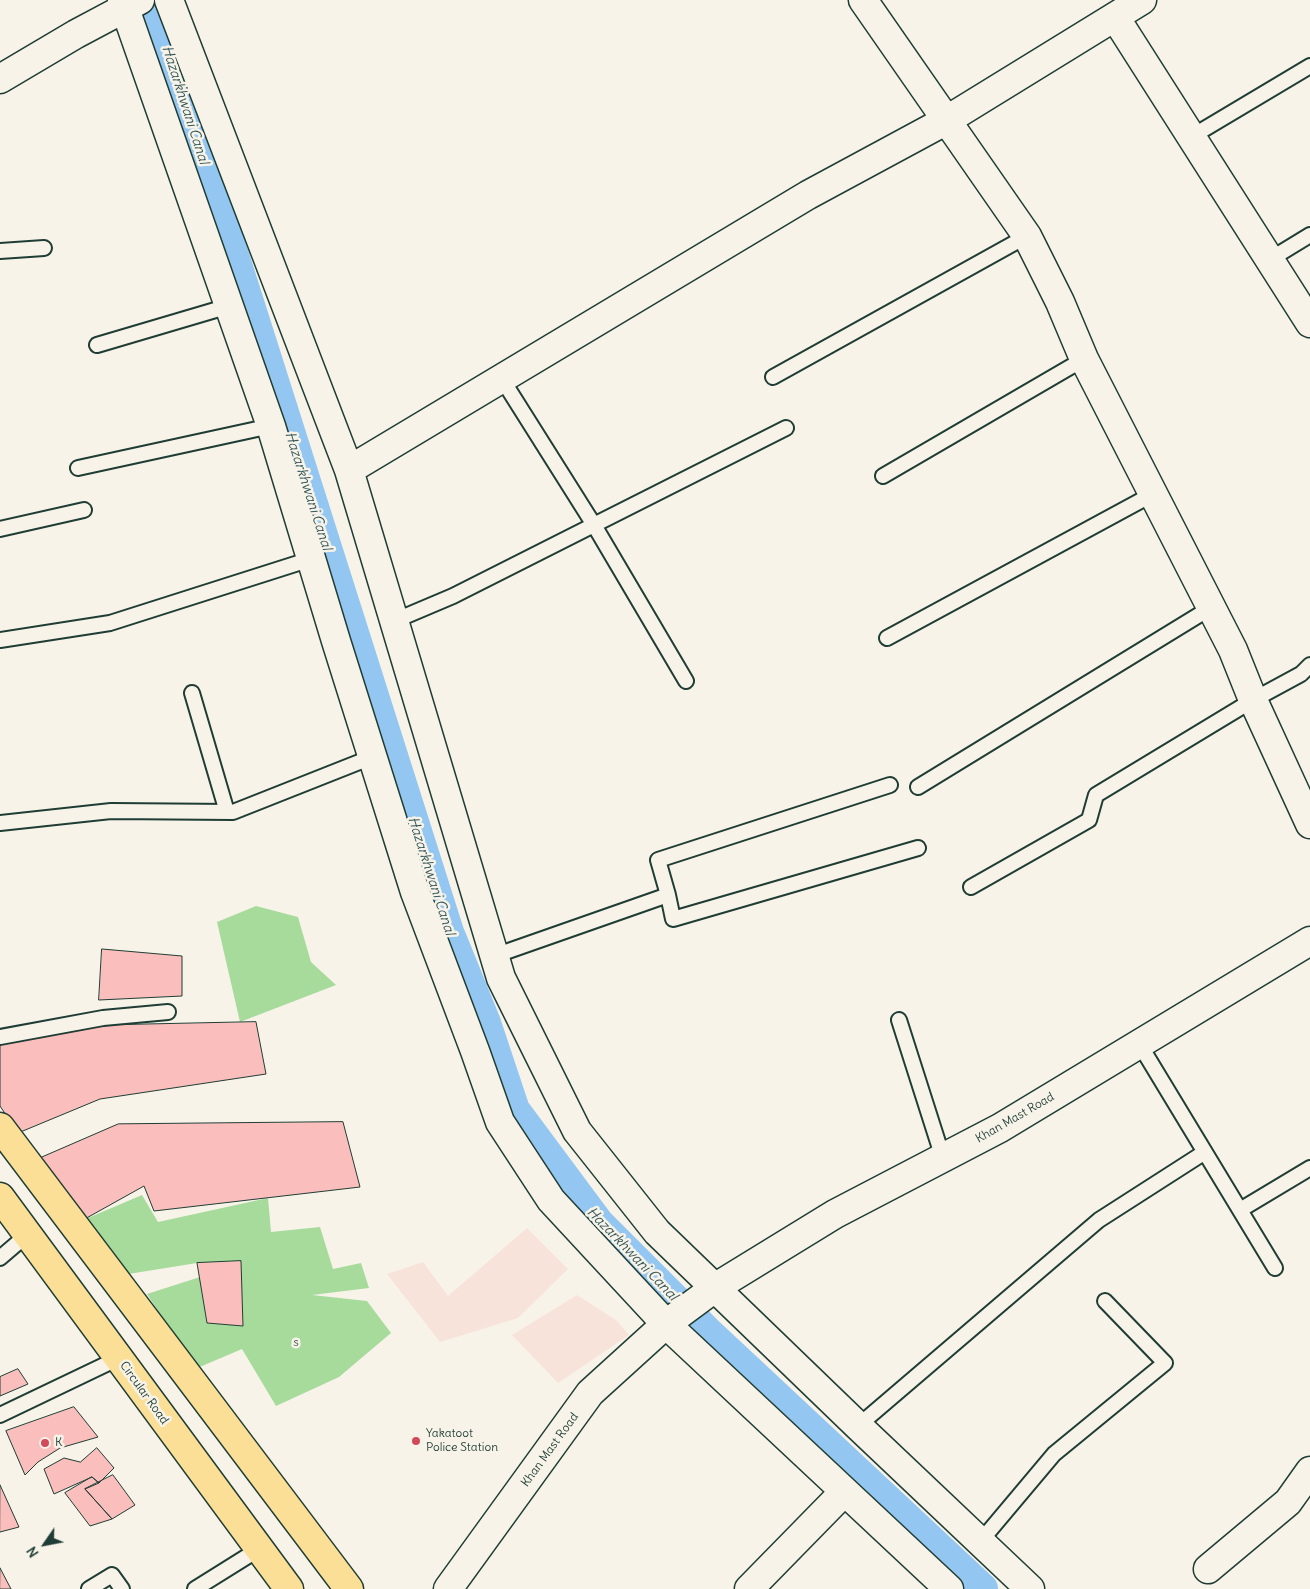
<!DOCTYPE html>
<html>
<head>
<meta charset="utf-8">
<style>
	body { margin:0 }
	#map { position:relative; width:1310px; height:1589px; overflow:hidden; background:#f7f3e8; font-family:Delius,sans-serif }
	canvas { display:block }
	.north { position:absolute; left:20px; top:1519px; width:50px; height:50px; -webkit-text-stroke:4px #f7f3e8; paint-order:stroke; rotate:237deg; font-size:14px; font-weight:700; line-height:20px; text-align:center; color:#1f3d34 }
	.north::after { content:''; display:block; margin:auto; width:18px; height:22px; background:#1f3d34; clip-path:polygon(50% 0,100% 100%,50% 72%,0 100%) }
</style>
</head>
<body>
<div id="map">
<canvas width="1310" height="1589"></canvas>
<div class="north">N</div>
</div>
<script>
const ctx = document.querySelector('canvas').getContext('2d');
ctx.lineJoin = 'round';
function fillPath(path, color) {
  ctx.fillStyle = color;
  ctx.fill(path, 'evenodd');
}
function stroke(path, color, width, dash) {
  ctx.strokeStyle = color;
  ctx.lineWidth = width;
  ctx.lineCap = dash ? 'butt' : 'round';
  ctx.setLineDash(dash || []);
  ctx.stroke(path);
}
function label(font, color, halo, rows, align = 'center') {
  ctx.font = font + ' Delius,sans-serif';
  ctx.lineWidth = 5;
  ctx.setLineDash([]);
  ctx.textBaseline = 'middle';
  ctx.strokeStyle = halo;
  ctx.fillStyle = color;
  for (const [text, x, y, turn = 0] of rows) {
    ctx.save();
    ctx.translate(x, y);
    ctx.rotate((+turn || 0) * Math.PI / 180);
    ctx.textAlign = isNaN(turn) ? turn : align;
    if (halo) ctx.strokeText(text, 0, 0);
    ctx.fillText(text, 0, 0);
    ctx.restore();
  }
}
const built = new Path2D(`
	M527,1228L568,1269L518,1318L440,1342L387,1274L423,1262L448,1296Z
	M577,1295L616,1320L629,1335L558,1383L512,1335Z`);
const green = new Path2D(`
	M256,906L298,917L311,962L336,985L240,1022L217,922Z
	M142,1195L158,1222L268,1198L271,1232L320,1227L333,1269L361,1263L369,1288L312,1295L367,1301L391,1333L339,1377L276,1406L242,1349L195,1369L147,1294L200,1277L207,1323L243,1326L241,1261L197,1263L122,1275L81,1221Z`);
const canal = new Path2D(`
	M152,0L448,932L485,1023L514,1110L598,1223L709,1334L982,1589`);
const building = new Path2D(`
	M102,949L182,956V996L99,1000Z
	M256,1022L266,1074L100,1099L18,1133L0,1106V1045L60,1026Z
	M343,1122L360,1187L154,1211L144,1186L74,1225L28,1163L118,1124Z
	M241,1261L243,1326L207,1323L197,1263Z
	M18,1369L28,1384L0,1396V1377Z
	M74,1407L98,1437L60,1448L38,1462L25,1475L6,1431Z
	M97,1448L114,1468L99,1483L92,1477L54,1494L44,1469L64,1458L80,1462Z
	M113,1475L135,1505L112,1519L85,1489Z
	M92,1477L99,1483L85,1489L112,1519L90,1526L65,1493Z
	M0,1485L19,1527L0,1532Z
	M0,1568L11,1589H0Z`);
const lane = new Path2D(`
	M1191,137L1310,66
	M0,251L44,248
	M1269,260L1310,235
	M97,345L229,306
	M773,377L1027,236
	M502,379L594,525L686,681
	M78,468L271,426
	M883,476L1084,359
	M0,529L84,510
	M394,621L453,596L786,428
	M887,638L1153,494
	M0,640L110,623L311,559
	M192,693L227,812
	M918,787L1212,607
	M0,823L111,811L233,812L372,757
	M971,887L1089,820L1096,795L1253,700L1301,674L1310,665
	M668,895L673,919L918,848
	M494,956L668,895L658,860L890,785
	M899,1020L943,1158
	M0,1037L103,1018L168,1012
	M1140,1045L1275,1268
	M1240,1210L1310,1168
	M0,1258L28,1234
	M0,1415L119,1358
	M858,1426L1099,1220L1205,1152
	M980,1542L1054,1454L1165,1363L1105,1301
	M89,1589L112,1575L122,1589
	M195,1589L259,1549`);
const street = new Path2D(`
	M122,0L271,426L336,641L415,892L475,1051L500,1122L551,1200L666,1324L949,1589
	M169,0L349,470L501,978L577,1131L657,1232L858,1426L1030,1589
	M863,0L1027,236L1060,302L1084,359L1233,650L1253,700L1310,824
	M1115,17L1310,323
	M0,79L76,34L140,0
	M349,470L808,195L947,120L1142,0
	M1208,1569L1288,1502L1310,1471
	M749,1589L844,1492`);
const secondary = new Path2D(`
	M448,1589L590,1393L666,1324L716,1287L835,1214L1000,1128L1310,941`);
const primary = new Path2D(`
	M0,1127L349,1589
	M0,1197L289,1589`);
const markers = [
	[416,1441,5,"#d1495b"],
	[45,1443,5,"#d1495b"]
];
const streetNames = [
	["Khan Mast Road",1015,1118,-30],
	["Circular Road",144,1393,54],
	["Khan Mast Road",550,1450,-54]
];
const parkNames = [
	["s",296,1343]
];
const poiNames = [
	["Yakatoot",426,1434],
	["Police Station",426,1448],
	["K",55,1443]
];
const waterNames = [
	["Hazarkhwani Canal",185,105,72],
	["Hazarkhwani Canal",308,491,72],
	["Hazarkhwani Canal",431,876,72],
	["Hazarkhwani Canal",632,1254,46]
];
fillPath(built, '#f8e3db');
fillPath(green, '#a7db9c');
stroke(canal, '#93c6f0', 32);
fillPath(building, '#fabebc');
stroke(building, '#1f3d34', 1);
stroke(lane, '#1f3d34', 18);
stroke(street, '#1f3d34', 31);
stroke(secondary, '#1f3d34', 31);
stroke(primary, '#1f3d34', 31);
stroke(lane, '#f7f3e8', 14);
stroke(street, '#f7f3e8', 28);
stroke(secondary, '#f7f3e8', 28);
stroke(primary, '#fbdf96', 28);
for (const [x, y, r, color] of markers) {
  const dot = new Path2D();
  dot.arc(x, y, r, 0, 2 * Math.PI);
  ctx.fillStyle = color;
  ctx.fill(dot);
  stroke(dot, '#f7f3e8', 2);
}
label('12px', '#1f3d34', '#f7f3e8', streetNames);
label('12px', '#3a5d49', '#f7f3e8', parkNames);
label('12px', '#1f3d34', '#f7f3e8', poiNames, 'left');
label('italic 14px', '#36585a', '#f7f3e8', waterNames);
</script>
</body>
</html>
